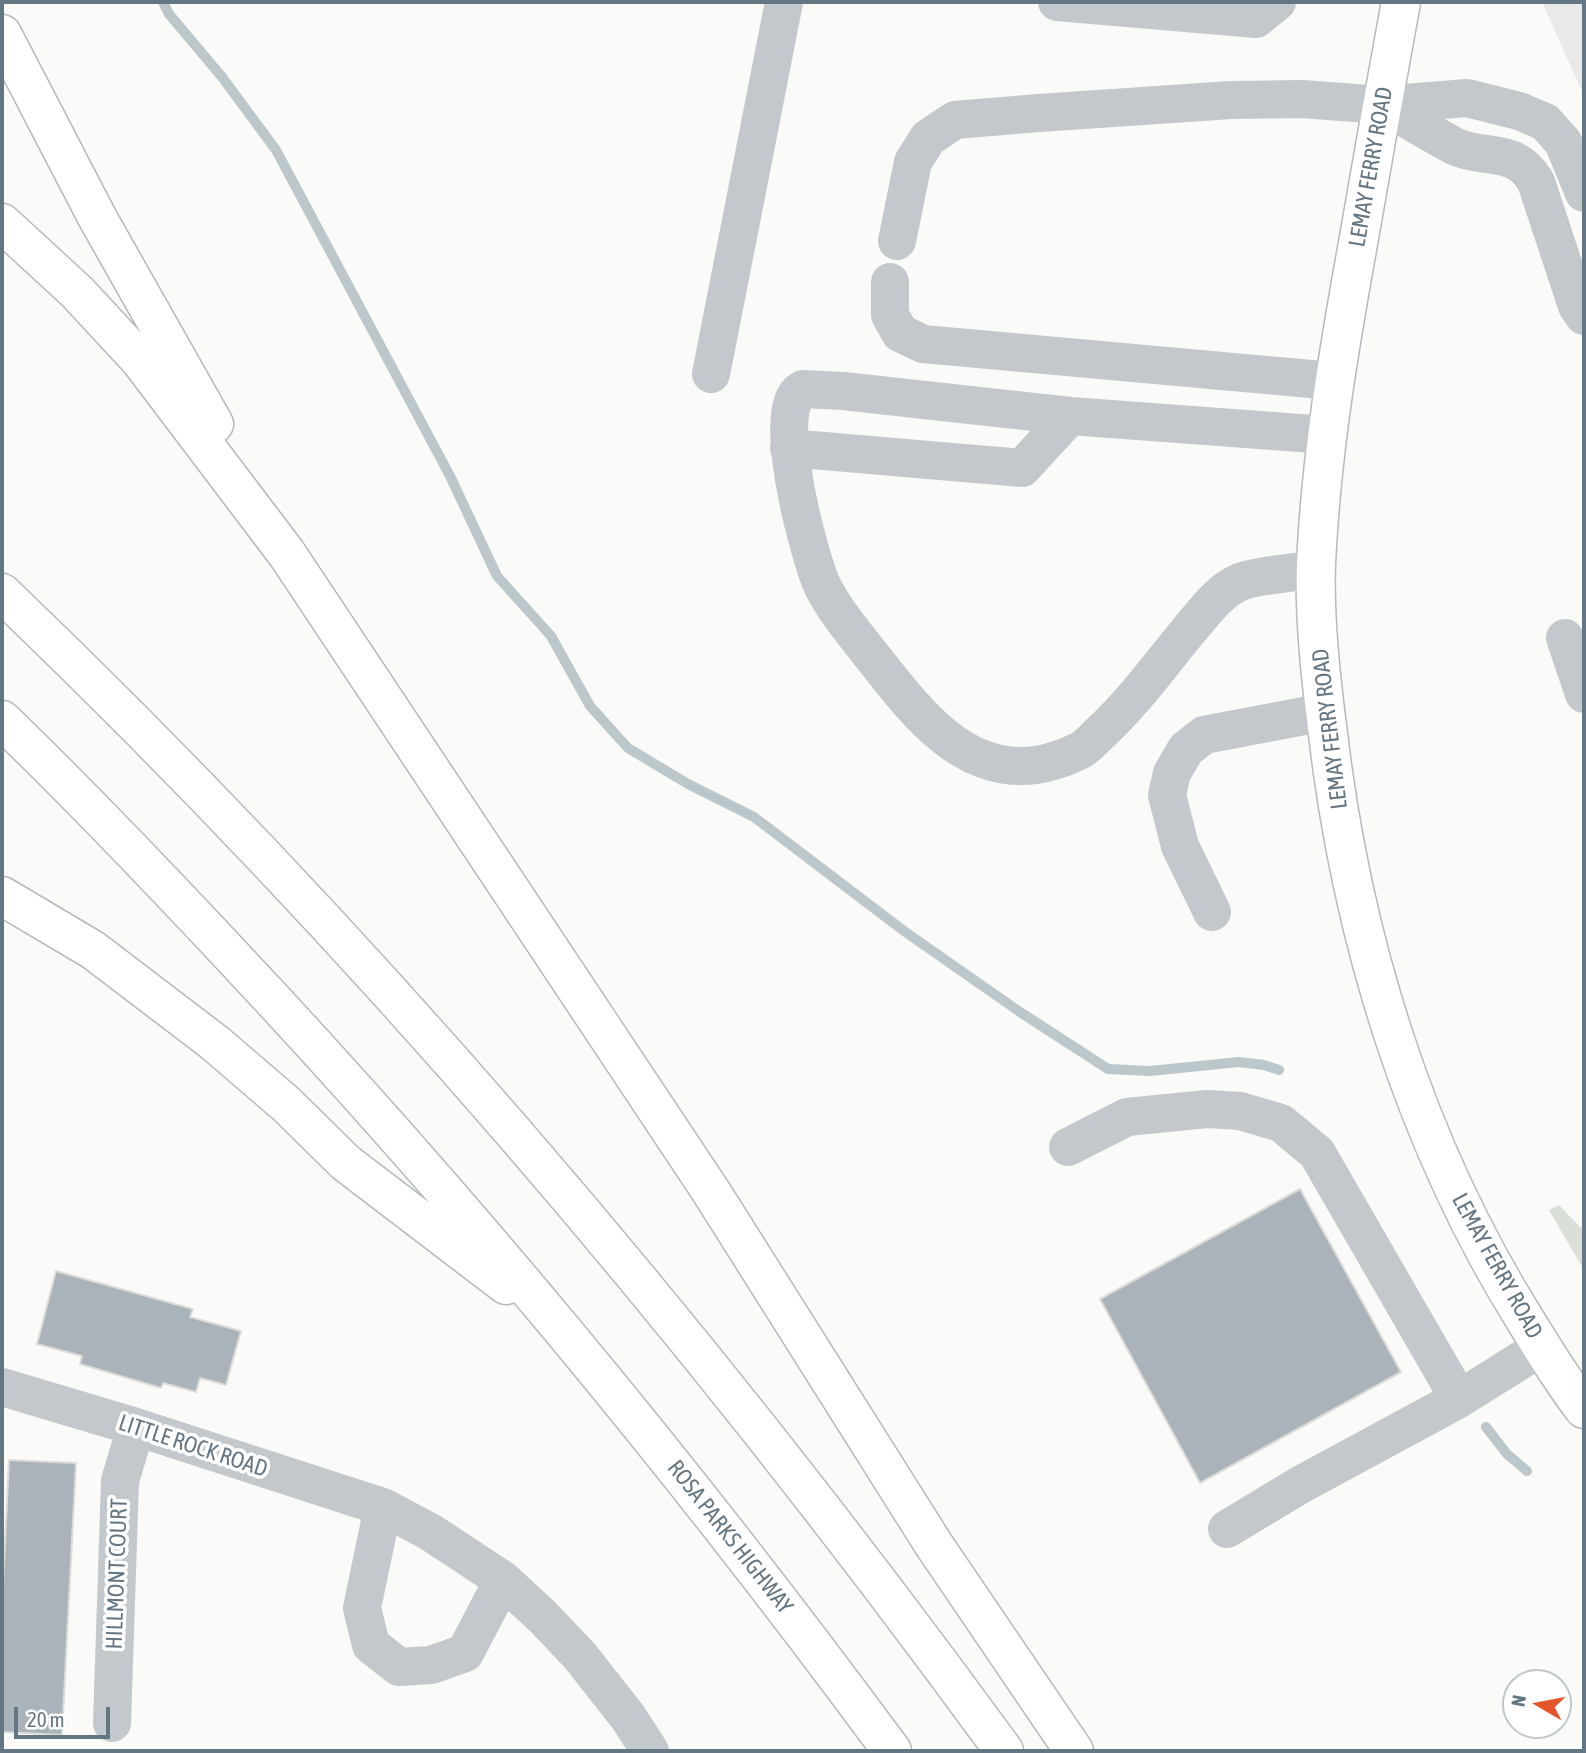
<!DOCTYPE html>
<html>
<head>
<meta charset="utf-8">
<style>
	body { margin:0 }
	#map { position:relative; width:1586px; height:1753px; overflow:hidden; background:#fafaf8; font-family:"Asap Condensed",sans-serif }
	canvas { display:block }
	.frame { position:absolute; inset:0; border:4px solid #657683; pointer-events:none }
	.north { position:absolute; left:1502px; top:1669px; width:70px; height:70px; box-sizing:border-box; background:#fff; border:2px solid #c1c8cd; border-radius:50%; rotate:280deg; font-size:19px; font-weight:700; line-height:28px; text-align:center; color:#657683 }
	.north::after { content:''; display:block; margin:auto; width:24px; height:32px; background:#e4572e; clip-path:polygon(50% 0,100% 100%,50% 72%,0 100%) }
	.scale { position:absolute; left:14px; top:1707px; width:96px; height:32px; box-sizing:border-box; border:4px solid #657683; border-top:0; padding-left:9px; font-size:21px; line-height:24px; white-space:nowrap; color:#657683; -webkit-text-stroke:5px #fff; paint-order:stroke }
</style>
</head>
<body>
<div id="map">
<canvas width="1586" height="1753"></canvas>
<div class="frame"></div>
<div class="north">N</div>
<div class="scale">20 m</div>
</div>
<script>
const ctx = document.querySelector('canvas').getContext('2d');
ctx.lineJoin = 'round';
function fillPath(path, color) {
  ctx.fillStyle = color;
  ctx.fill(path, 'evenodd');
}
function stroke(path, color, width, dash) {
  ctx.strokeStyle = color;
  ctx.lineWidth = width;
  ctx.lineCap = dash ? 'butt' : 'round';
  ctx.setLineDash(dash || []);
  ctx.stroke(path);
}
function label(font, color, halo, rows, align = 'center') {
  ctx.font = font + ' "Asap Condensed",sans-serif';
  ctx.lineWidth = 7;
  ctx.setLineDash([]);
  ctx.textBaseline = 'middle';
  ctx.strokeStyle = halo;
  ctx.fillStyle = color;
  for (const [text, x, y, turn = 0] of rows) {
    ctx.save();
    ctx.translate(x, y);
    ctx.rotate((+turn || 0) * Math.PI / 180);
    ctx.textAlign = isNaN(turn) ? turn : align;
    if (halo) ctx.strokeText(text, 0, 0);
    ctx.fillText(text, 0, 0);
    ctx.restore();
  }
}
const built = new Path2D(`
	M1542,2H1584V96Z`);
const green = new Path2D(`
	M1559,1205L1584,1231V1270L1549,1210Z`);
const stream = new Path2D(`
	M163,2L169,14L222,77L276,150L450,476L497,576L551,636L590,706L628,748L688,784L754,817L904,931L1020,1012L1108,1069L1150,1071L1239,1062L1264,1065L1279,1070
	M1486,1427L1507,1454L1527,1471`);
const building = new Path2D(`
	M1300,1189L1401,1372L1200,1483L1100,1299Z
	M56,1271L193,1309L190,1317L241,1331L226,1385L200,1378L196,1392L163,1383L161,1388L80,1364L82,1356L37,1344Z
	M9,1460L76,1463L62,1735L2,1732V1606Z`);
const minor = new Path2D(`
	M1057,2L1256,19L1277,2
	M1382,105C1406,118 1430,133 1454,146C1486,161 1514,145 1536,182L1577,306L1584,316
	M897,241L913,162L928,138L955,120L1039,113L1231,100L1302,99L1382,105L1467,98L1519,111L1545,122L1563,142L1584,193
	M890,282V315L900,333L923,344L1333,381
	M711,374L784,2
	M789,448L1022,468L1070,416
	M1316,569C1299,572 1251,576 1238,583C1217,593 1204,613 1189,630C1160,665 1133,703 1099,734C1093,740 1086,748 1079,751C1063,759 1041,766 1023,766C954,768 909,702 871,655C854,633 834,610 822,585C809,556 768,404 803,389L843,391L1070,416L1327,435
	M1565,638L1584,694
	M1212,912L1180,846L1167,795L1172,773L1186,749L1204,735L1325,712
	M1068,1147L1127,1117L1207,1109L1240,1111L1281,1123L1317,1153L1459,1399
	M2,1387L136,1427L383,1507L430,1532L503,1580L543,1617L580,1656L628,1717L650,1751
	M383,1507L362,1608L371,1645L399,1667L431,1665L465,1653L503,1580
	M1227,1529L1300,1485L1459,1399L1542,1347
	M112,1723L120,1481L136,1427`);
const major = new Path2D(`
	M1401,2C1386,84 1371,167 1357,249C1338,354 1321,457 1316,564C1314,617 1320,673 1327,726C1351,936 1414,1143 1527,1323C1545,1352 1563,1382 1584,1409`);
const highway = new Path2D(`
	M2,34L97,217L214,424
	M2,223L77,292L140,360L287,554L712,1193L934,1545L1074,1751
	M2,593C371,946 703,1338 1004,1751
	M2,720C81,796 156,875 231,955C468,1207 687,1473 892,1751
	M2,896L93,950L215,1043L286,1104L346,1163L506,1285`);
const streetNames = [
	["LEMAY FERRY ROAD",1371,167,-80],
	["LEMAY FERRY ROAD",1330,729,-97],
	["LEMAY FERRY ROAD",1497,1266,61],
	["LITTLE ROCK ROAD",193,1446,18],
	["ROSA PARKS HIGHWAY",730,1537,52],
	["HILLMONT COURT",117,1574,-88]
];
fillPath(built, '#e8e9e9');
fillPath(green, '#dadfd7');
stroke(stream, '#bbc7cb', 10);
fillPath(building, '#aab3b9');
stroke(building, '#dcdcda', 2);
stroke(major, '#b5babe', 41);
stroke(highway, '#b4b9bd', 41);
stroke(minor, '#c3c8cc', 38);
stroke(major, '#fff', 38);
stroke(highway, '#fff', 38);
label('23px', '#657683', '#fff', streetNames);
</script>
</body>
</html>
